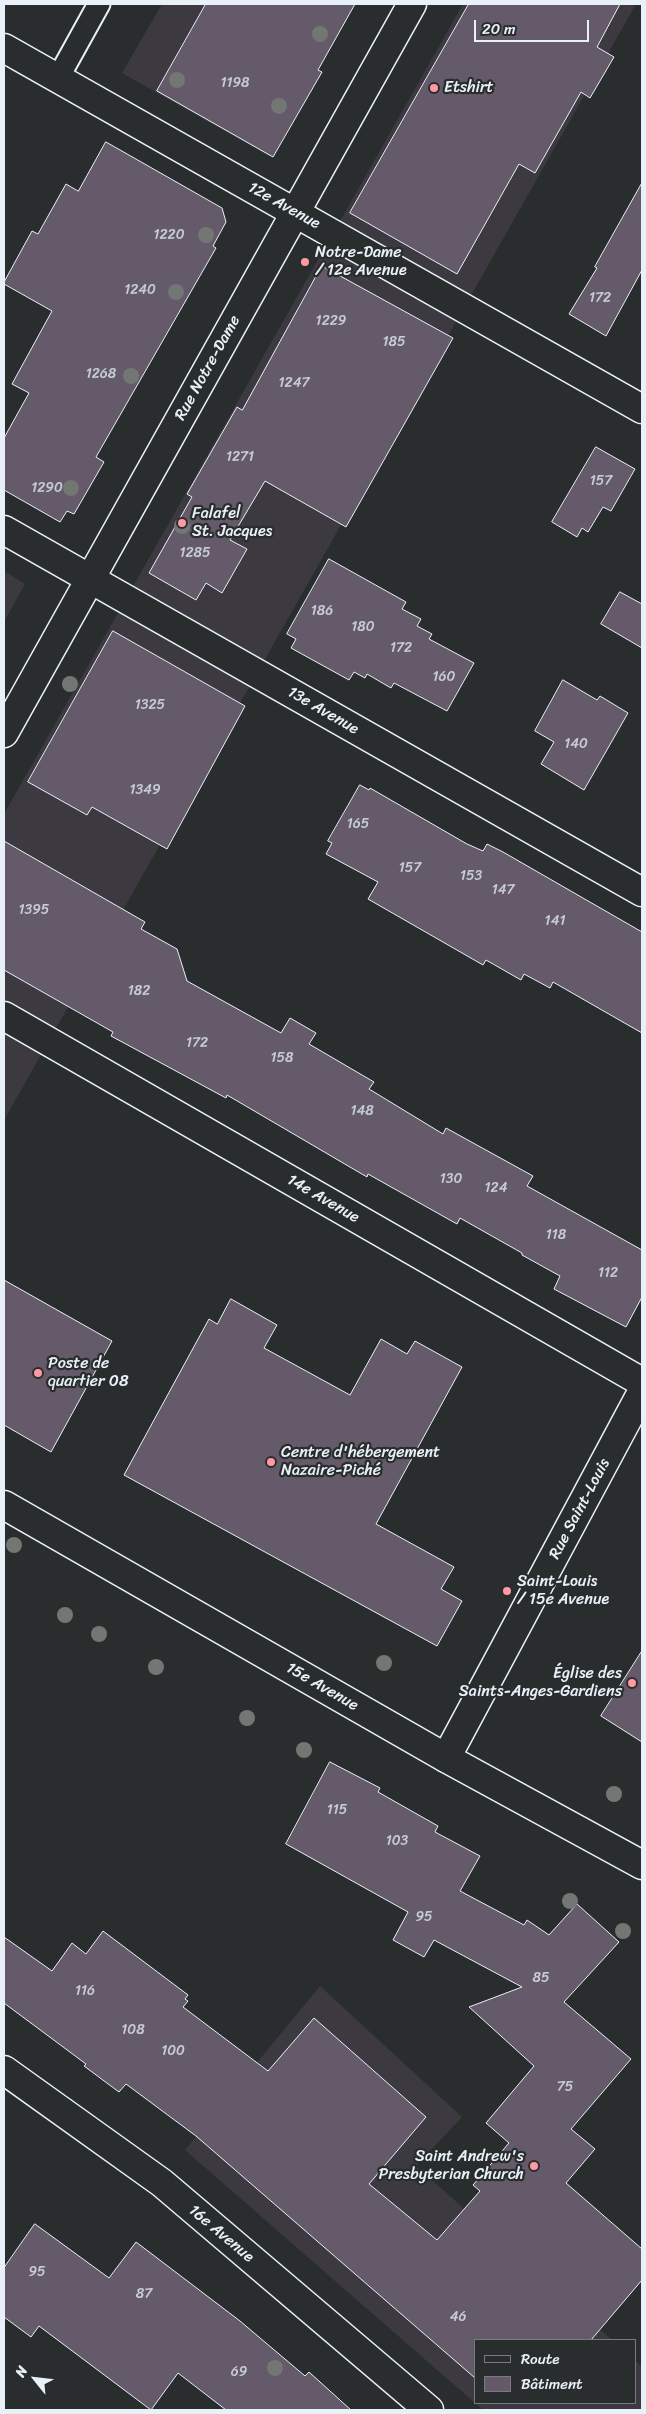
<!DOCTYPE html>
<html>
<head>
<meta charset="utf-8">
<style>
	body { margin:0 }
	#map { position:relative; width:646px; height:2414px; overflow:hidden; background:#2a2d2e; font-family:Sriracha,sans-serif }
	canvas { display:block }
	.frame { position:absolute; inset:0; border:5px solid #e8f1f8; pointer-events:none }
	.legend { position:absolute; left:474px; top:2339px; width:162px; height:65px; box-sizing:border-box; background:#2a2d2e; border:1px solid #767b7f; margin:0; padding:6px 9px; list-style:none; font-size:15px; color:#e8f1f8 }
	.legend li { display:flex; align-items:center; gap:10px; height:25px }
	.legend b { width:25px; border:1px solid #767b7f }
	.north { position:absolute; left:10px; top:2354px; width:50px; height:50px; -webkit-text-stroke:4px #2a2d2e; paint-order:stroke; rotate:299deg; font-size:14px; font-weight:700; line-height:20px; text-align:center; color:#e8f1f8 }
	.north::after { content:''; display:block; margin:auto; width:18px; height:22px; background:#e8f1f8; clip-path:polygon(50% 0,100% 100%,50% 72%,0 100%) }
	.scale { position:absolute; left:474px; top:20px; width:115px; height:22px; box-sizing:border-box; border:2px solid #e8f1f8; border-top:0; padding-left:6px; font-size:15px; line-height:18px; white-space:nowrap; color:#e8f1f8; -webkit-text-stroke:4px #2a2d2e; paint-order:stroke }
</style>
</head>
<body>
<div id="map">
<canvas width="646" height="2414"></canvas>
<div class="frame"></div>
<ul class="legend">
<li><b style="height:6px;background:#2a2d2e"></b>Route</li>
<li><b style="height:14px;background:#655a69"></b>Bâtiment</li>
</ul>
<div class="north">N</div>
<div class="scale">20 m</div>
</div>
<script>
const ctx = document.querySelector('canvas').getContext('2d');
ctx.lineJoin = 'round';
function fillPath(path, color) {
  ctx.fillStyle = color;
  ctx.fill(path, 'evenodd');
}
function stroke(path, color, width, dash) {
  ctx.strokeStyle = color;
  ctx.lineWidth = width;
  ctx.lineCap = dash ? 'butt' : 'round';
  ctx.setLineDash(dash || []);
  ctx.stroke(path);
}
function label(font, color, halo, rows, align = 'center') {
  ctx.font = font + ' Sriracha,sans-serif';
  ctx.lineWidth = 4.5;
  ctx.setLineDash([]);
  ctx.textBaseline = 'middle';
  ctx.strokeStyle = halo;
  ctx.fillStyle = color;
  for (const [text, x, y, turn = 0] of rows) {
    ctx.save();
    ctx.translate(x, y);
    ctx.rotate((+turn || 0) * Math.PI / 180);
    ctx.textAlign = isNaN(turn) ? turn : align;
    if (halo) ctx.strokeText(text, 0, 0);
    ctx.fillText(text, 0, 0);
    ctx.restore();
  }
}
const built = new Path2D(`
	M162,4H354L269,156L122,73Z
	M463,4H636L4,1120V814Z
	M4,571L25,584L4,622Z
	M320,1986L462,2117L416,2166L612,2340H475V2403H635V2360L642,2367V2410H483L185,2150Z`);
const building = new Path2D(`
	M206,4H355L318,70L322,72L273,157L157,91Z
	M469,4H620L597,47L614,57L590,98L581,92L535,173L519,164L457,274L350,213Z
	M106,142L222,208L226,222L213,246L216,248L96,457L104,462L85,495L74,514L67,511L60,522L4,490V438L29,393L12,384L52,311L4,284V282L32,231L38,234L66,184L78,191Z
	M642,183V270L606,336L569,314L597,268L595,267Z
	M322,266L453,338L346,527L265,481L230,540L247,549L222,593L206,583L196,600L149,573L192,497L187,494L237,407L242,410Z
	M596,447L635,469L611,511L603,507L588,532L582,528L577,537L552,522Z
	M329,559L406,602L402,609L421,619L417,626L432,634L429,639L474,663L447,711L394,683L391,688L367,674L365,678L354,672L349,680L291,648L296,639L287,634Z
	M620,592L642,604V648L601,624Z
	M113,631L245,706L167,849L92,807L87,815L28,782Z
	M563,680L597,700L600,696L628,713L584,790L541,764L554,742L535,731Z
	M360,785L369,790L370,788L467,844L483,851L487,844L503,852L642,932V1033L553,982L550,988L524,974L521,980L486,960L483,965L368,899L378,882L326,854L332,843L328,841Z
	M4,841L145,922L141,929L177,949L187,981L281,1033L290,1018L316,1033L309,1044L374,1082L369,1089L443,1134L446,1128L533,1176L527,1186L642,1250V1297L626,1327L554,1289L560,1276L522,1255V1253L460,1218L457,1224L368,1174L367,1177L227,1095L226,1098L111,1036L113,1032L4,970Z
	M4,1280L112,1341L51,1452L4,1425Z
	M231,1299L277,1325L264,1348L350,1395L381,1339L407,1354L415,1341L462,1367L376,1524L454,1567L441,1589L462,1601L437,1646L124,1475L209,1319L217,1324Z
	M642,1651V1742L601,1716Z
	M330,1762L380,1788L378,1792L438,1826L435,1832L480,1856L460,1891L524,1925L527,1920L549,1935L577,1904L619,1942L564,2002L631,2059L571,2129L595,2149L566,2183L642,2249V2280L591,2340H475V2378L196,2136L126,2084L119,2092L84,2066L86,2064L4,2003V1937L52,1971L72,1943L86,1954L103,1931L188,1995L185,1999L188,2001L183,2007L268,2071L314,2018L426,2117L369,2184L437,2240L480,2191L473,2185L509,2143L486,2123L534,2066L469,2007L522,1987L434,1940L424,1957L393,1940L408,1912L286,1844Z
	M35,2224L109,2278L136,2242L240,2321L305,2376L309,2372L351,2410H226L178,2373L151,2410L39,2326L31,2337L4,2317V2268Z`);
const lane = new Path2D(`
	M58,78L99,4`);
const street = new Path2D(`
	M4,48L642,409
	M4,530L642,892
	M4,1016L642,1382
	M446,1758L642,1392
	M4,2070L162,2183L429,2410`);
const secondary = new Path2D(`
	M4,733L412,4
	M4,1505L446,1758L642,1865`);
const trees = [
	[320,34],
	[177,80],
	[279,106],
	[206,235],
	[176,292],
	[131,376],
	[71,488],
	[182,526],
	[70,684],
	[14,1545],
	[65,1615],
	[99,1634],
	[384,1663],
	[156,1667],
	[247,1718],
	[304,1750],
	[614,1794],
	[570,1901],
	[623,1931],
	[275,2368]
];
const markers = [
	[434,88,5,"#ff9aa2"],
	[305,262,5,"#ff9aa2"],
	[182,523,5,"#ff9aa2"],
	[38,1373,5,"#ff9aa2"],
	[271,1462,5,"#ff9aa2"],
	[507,1591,5,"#ff9aa2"],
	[632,1683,5,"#ff9aa2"],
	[534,2166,5,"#ff9aa2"]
];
const numberNames = [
	["1198",235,83],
	["1220",169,235],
	["1240",140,290],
	["172",600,298],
	["1229",331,321],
	["185",394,342],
	["1268",101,374],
	["1247",294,383],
	["1271",240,457],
	["157",601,481],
	["1290",47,488],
	["1285",195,553],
	["186",322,611],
	["180",363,627],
	["172",401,648],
	["160",444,677],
	["1325",150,705],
	["140",576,744],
	["1349",145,790],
	["165",358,824],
	["157",410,868],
	["153",471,876],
	["147",503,890],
	["1395",34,910],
	["141",555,921],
	["182",139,991],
	["172",197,1043],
	["158",282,1058],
	["148",362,1111],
	["130",451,1179],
	["124",496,1188],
	["118",556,1235],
	["112",608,1273],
	["115",337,1810],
	["103",397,1841],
	["95",424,1917],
	["85",541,1978],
	["116",85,1991],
	["108",133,2030],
	["100",173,2051],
	["75",565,2087],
	["95",37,2272],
	["87",144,2294],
	["46",458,2317],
	["69",239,2372]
];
const poiNames = [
	["Etshirt",444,88],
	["Notre-Dame",315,253],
	["/ 12e Avenue",315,271],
	["Falafel",192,514],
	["St. Jacques",192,532],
	["Poste de",48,1364],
	["quartier 08",48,1382],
	["Centre d'hébergement",281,1453],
	["Nazaire-Piché",281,1471],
	["Saint-Louis",517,1582],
	["/ 15e Avenue",517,1600],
	["Église des",622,1674,"right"],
	["Saints-Anges-Gardiens",622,1692,"right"],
	["Saint Andrew's",524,2157,"right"],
	["Presbyterian Church",524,2175,"right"]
];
const streetNames = [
	["12e Avenue",284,206,29],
	["Rue Notre-Dame",208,368,-61],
	["13e Avenue",323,711,30],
	["14e Avenue",323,1199,30],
	["Rue Saint-Louis",580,1509,-62],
	["15e Avenue",322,1687,30],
	["16e Avenue",221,2234,40]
];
fillPath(built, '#3c3a40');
fillPath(building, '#655a69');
stroke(building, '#e8f1f8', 1);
stroke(lane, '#e8f1f8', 25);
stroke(street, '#e8f1f8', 31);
stroke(secondary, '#e8f1f8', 31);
stroke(lane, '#2a2d2e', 21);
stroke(street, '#2a2d2e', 28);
stroke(secondary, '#2a2d2e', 28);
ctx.fillStyle = '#727773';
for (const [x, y] of trees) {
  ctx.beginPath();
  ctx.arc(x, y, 8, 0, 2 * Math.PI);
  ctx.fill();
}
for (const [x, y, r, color] of markers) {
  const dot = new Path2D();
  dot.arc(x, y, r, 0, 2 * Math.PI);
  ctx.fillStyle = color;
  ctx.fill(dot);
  stroke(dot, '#2a2d2e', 2);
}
label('14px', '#c7cbd4', null, numberNames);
label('16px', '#e8f1f8', '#2a2d2e', poiNames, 'left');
label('16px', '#e8f1f8', '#2a2d2e', streetNames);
</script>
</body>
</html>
